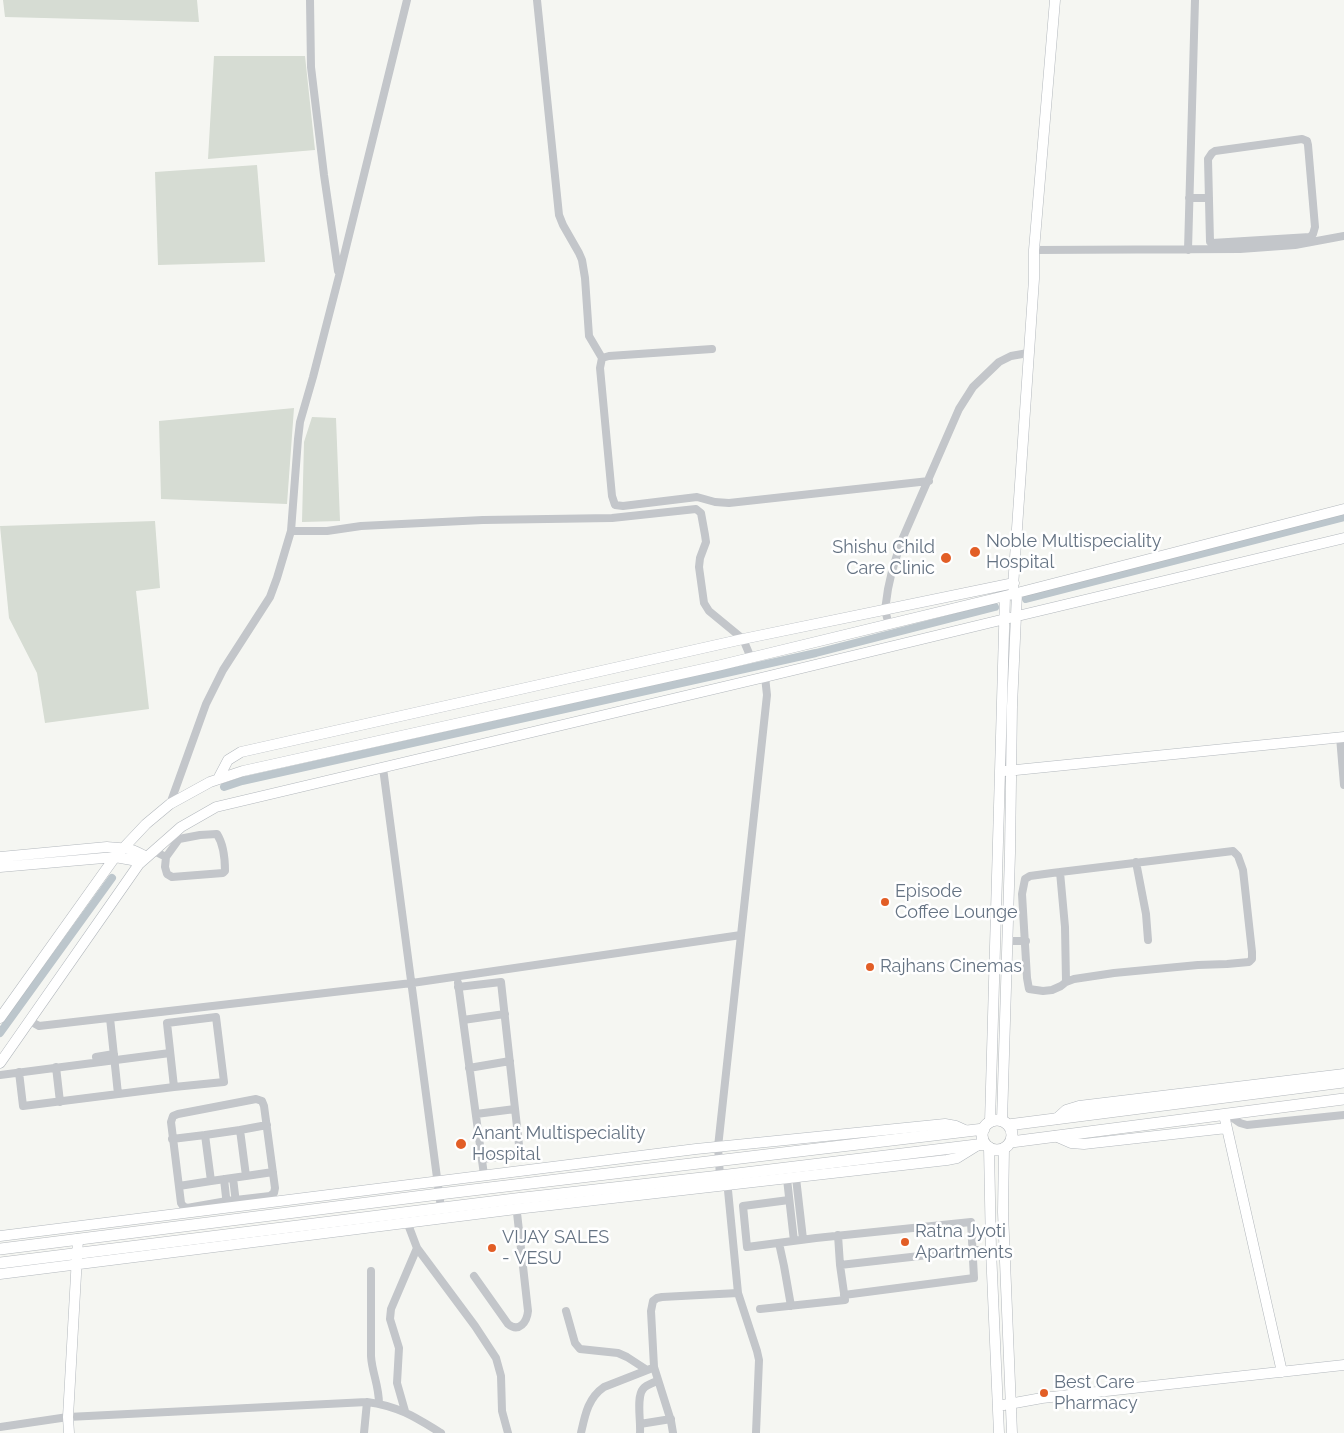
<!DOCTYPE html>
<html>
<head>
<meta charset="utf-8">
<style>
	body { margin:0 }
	canvas { display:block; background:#f5f6f2 }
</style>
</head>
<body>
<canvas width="1344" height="1433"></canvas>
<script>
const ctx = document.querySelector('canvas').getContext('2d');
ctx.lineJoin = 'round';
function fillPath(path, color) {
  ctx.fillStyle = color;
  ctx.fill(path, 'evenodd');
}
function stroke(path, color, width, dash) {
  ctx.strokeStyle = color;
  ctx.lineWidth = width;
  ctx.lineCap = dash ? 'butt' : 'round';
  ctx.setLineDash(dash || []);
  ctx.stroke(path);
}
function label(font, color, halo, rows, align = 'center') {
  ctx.font = font + ' Raleway,sans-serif';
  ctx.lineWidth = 5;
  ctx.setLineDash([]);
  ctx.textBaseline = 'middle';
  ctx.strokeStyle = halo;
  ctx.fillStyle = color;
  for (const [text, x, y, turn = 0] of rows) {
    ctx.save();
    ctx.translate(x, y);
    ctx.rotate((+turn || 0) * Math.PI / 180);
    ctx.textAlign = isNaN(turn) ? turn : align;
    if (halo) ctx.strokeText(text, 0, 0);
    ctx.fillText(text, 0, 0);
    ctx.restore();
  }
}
const green = new Path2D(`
	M3,0H197L199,22L5,17Z
	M214,56H305L315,150L208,159Z
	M257,165L265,262L158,265L155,172Z
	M294,408L287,504L161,499L159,421Z
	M312,417L336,418L340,521L302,522L304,442Z
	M155,521L160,588L136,591L149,709L45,723L37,673L9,618L0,526Z`);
const canal = new Path2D(`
	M1026,599L1344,517
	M224,787L242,781L816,653L995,607
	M0,1033L112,878`);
const street = new Path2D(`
	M310,0L311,67L324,175L338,271
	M537,0L559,215L563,225L579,253L582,260L585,278L589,336L602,358
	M1302,139L1307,141L1308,145L1315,227L1313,234L1310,237L1212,243L1210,242L1208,159L1212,153L1215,151Z
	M1189,198H1209
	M1034,250L1240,249L1295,245L1344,236
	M1188,250L1195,0
	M712,349L609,356L602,358L600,368L612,496L615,505L623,506L697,497L715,502L729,503L929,481
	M291,531H327L361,526L483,520L612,518L696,509L701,513L705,535L706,542L700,558L699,567L704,603L709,611L743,639L751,658
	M889,625L885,610L888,589L892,571L901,542L959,409L973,387L999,362L1011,356L1028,353
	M1340,737L1344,785
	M383,768L441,1208
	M170,804L206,704L223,670L270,597L277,578L291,531L298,439L300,422L313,377L339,276L407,0
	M154,851L166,857L179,839L200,835L217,834C224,845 225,859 225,871L223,873L172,877L167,874L165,867L166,857
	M1233,851L1238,856L1243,870L1252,952V959L1249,962L1227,964L1198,965L1114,973L1074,979L1066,982L1061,986L1052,990L1043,991L1029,989L1027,978L1022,894L1025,879L1030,876L1052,873Z
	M1136,862L1146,914L1148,940
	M1060,872L1065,927L1066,982
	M1007,941H1026
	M458,983L484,1175
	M458,987L501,982L520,1154L482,1159
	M110,1018L118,1094
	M463,1020L505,1014
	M30,1021L39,1026L412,983L741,935L767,695L765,677
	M96,1057L114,1054
	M56,1067L60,1102
	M469,1068L510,1061
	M19,1072L23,1106L174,1087L167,1023L216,1017L224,1082L174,1087
	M0,1075L170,1053
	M256,1099L262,1101L264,1106L275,1188L274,1193L270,1196L227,1201L187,1208L183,1206L181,1203L171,1122L173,1116L178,1114Z
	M476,1114L515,1109
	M1227,1114L1240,1123L1247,1125L1344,1115
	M240,1130L246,1176L211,1181L205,1135Z
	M240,1130L267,1125
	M172,1139L205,1135
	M246,1176L273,1172
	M720,1176L718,1147L741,935
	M233,1178L236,1203
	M796,1178L803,1239
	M224,1179L227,1206
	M787,1179L794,1241
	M727,1180L738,1293L757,1351L759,1360L756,1433
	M179,1186L211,1181
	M789,1200L743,1206L747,1247L816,1238L971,1222L974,1278L844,1295
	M406,1219L417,1248L475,1326L496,1358L501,1376L502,1411L508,1433
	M838,1235L840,1265
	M779,1243L784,1266L791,1306
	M371,1271V1356C372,1373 379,1385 379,1404
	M474,1276L508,1324C519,1333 527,1322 528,1311L516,1204
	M760,1309L845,1300L840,1265L973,1250H991
	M566,1311L575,1343L580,1349L618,1353L627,1357L647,1370
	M367,1402C398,1406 415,1417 441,1433
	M405,1411L397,1383L399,1348L390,1319L391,1309L417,1248
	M640,1424L671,1419
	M0,1427L68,1417L367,1402L364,1433
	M581,1433C585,1415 588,1398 604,1387L650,1369
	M640,1433C641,1422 636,1397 643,1389C646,1385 653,1383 657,1381
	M673,1433L671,1421L654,1367L651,1311L653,1301L657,1298L662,1297L738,1293`);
const secondary = new Path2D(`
	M1013,587L1034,279V250L1055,0
	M1006,771L1344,737
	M218,779L228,760L241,752L743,639L1014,583
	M0,857L107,847C125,848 132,848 146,857
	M0,867L115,857L132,860L139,864
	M0,1018L115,857L146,824L170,804L210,782L243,771L721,665L1013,594L1344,509
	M0,1063L139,864L181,827L216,807L765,677L1005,619L1344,538
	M1224,1115L1282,1372
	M1056,1119L1066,1110L1079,1106L1344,1074
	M1002,1121L1010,853L1012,706L1017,593
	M990,1122L1005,596
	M1055,1136L1071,1143L1084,1144L1227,1128
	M989,1147L991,1250L999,1433
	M1004,1148L1003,1212L1012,1433
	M0,1236L696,1149L945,1124L956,1126L967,1131
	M0,1274L516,1209L947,1160L957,1158L978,1145
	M998,1406L1042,1398L1344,1365
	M69,1433L68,1417L78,1239`);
const primary = new Path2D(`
	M982 1135a15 15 0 1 1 30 0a15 15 0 1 1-30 0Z
	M1008,1125L1344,1082
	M1011,1142L1344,1099
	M0,1249L439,1194L984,1129
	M0,1263L515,1199L720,1176L985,1144`);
const markers = [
	[975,552,6,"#e25e26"],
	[946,558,6,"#e25e26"],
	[885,902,5,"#e25e26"],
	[870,967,5,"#e25e26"],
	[461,1144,6,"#e25e26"],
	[905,1242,5,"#e25e26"],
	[492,1248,5,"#e25e26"],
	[1044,1393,5,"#e25e26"]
];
const poiNames = [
	["Noble Multispeciality",986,542],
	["Hospital",986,563],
	["Shishu Child",935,548,"right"],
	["Care Clinic",935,569,"right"],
	["Episode",895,892],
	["Coffee Lounge",895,913],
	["Rajhans Cinemas",880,967],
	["Anant Multispeciality",472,1134],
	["Hospital",472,1155],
	["Ratna Jyoti",915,1232],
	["Apartments",915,1253],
	["VIJAY SALES",502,1238],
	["- VESU",502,1259],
	["Best Care",1054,1383],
	["Pharmacy",1054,1404]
];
fillPath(green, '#d6dcd3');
stroke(canal, '#bcc6cc', 8);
stroke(secondary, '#b3b8bd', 11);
stroke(primary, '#b4b8bc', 12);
stroke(street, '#c3c6ca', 8);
stroke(secondary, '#fff', 10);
stroke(primary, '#fff', 11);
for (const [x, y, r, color] of markers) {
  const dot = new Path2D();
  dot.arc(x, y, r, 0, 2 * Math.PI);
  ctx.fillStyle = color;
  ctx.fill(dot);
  stroke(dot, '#fff', 2);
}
label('18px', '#657383', '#fff', poiNames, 'left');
</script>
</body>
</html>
